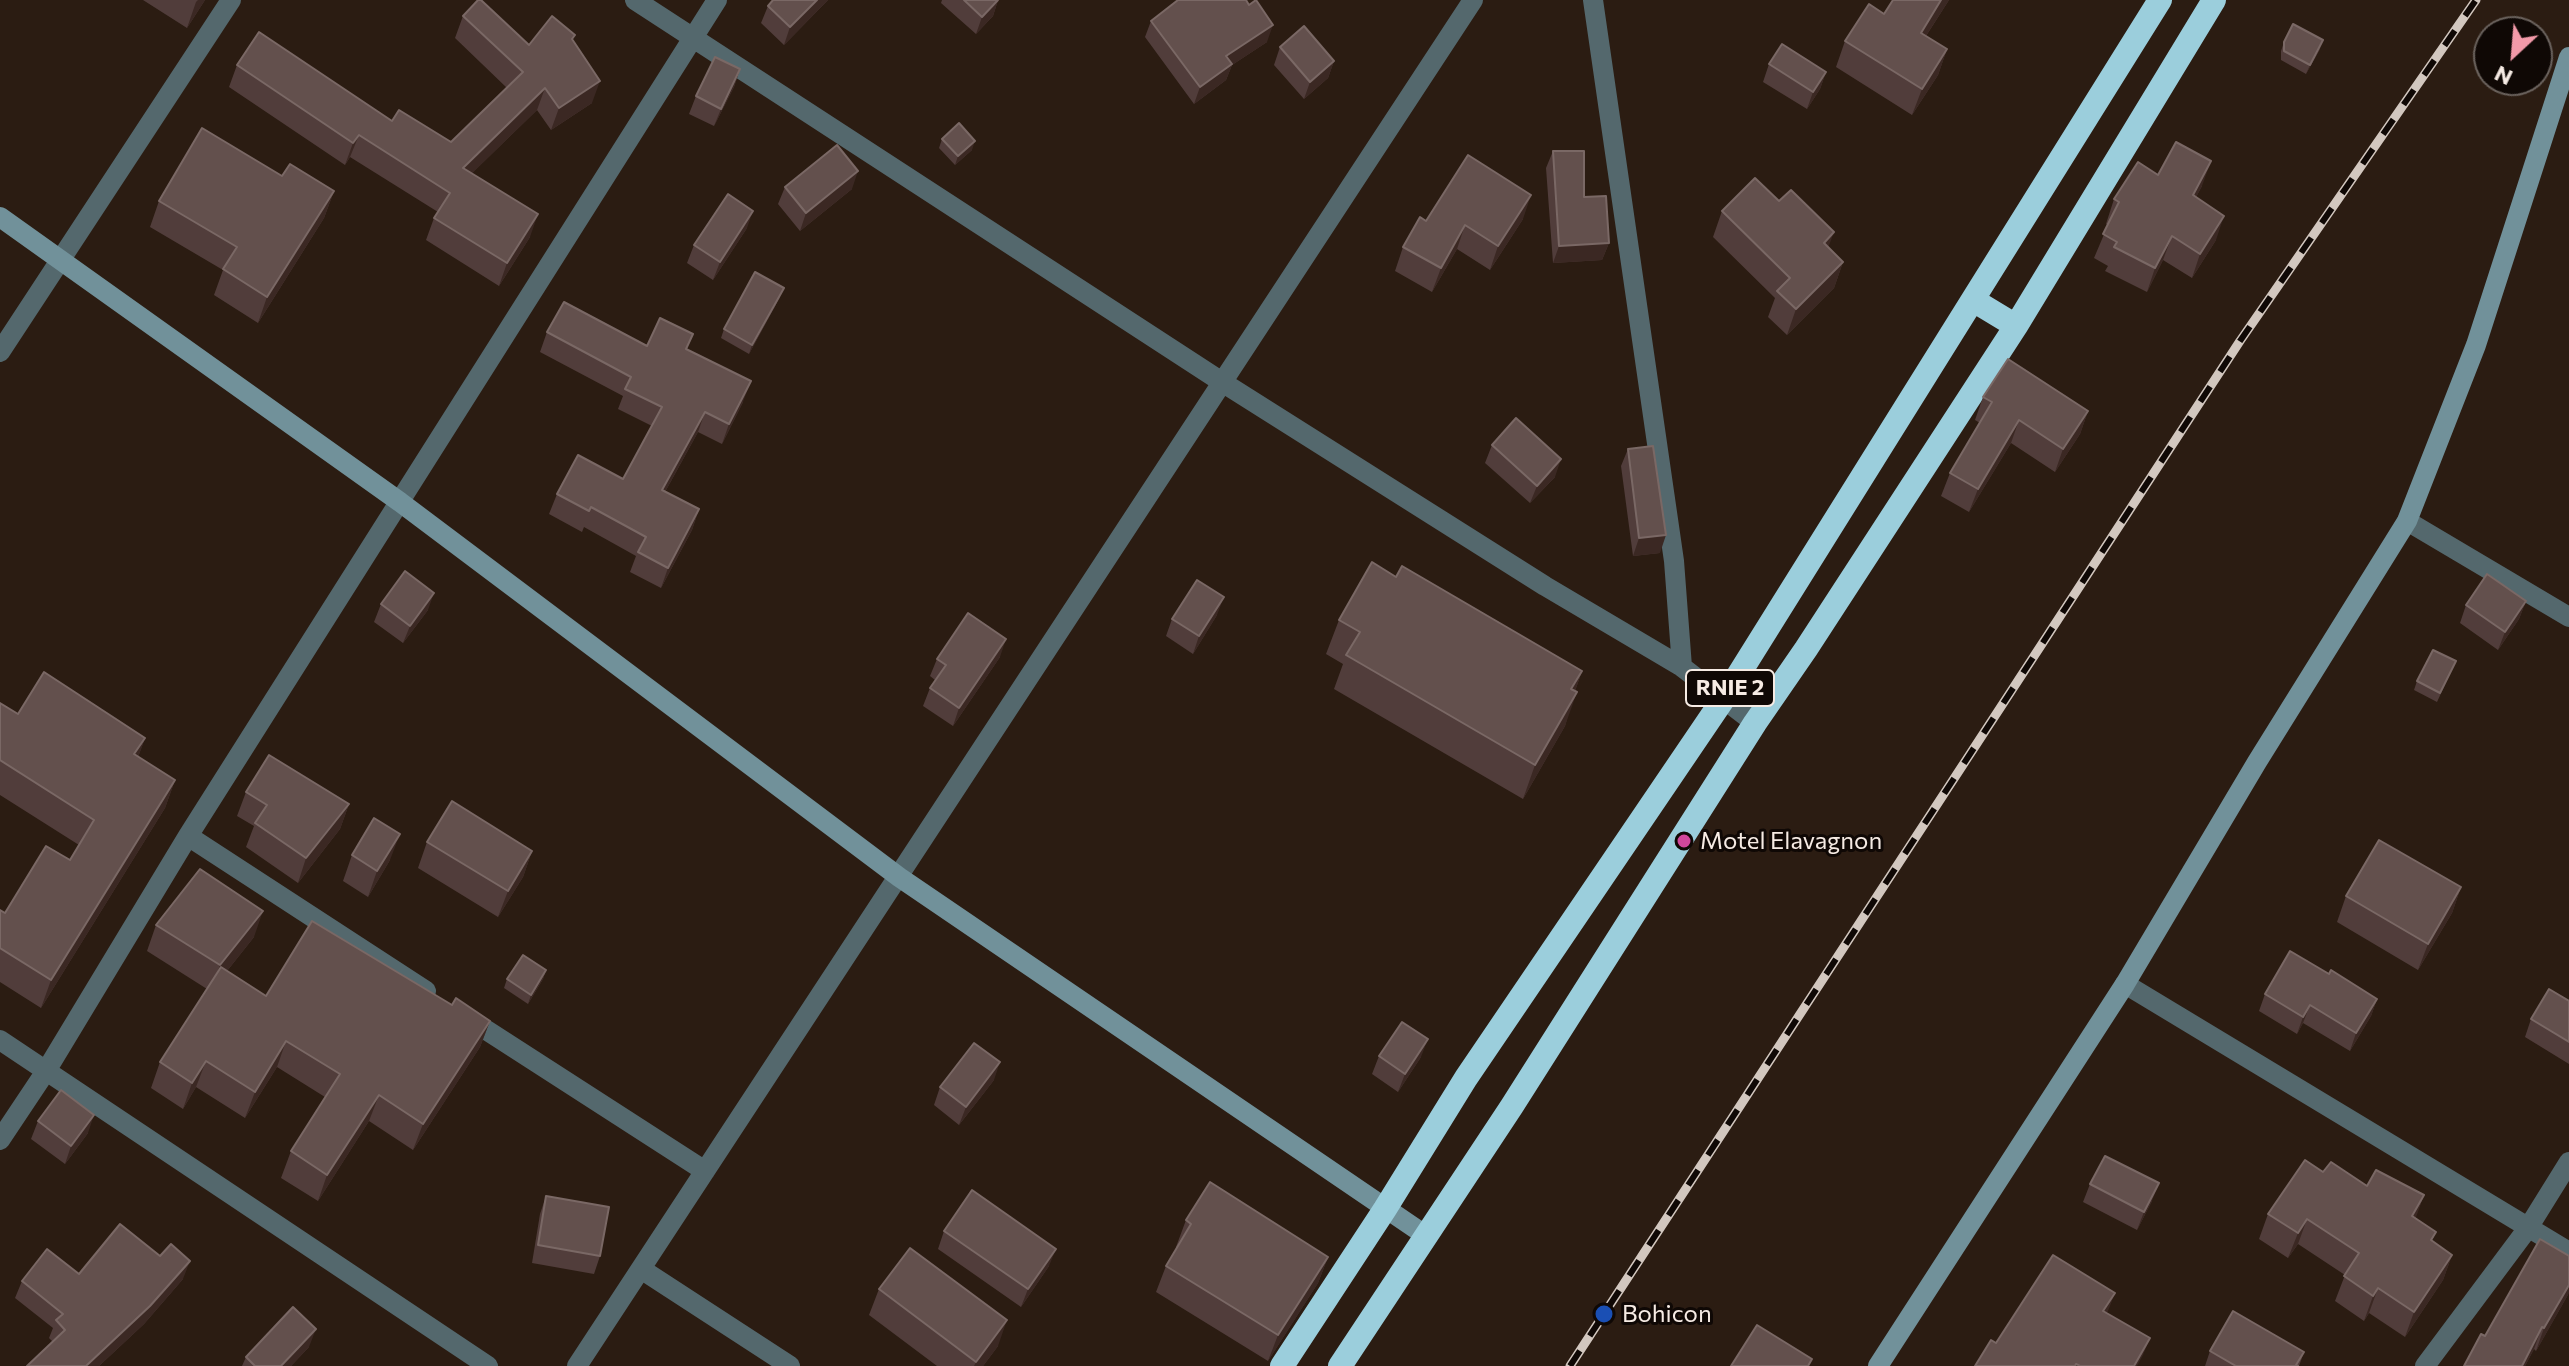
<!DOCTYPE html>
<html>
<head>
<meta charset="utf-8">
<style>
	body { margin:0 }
	#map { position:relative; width:2569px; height:1366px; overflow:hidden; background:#2b1c12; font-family:Commissioner,sans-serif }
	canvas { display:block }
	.north { position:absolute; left:2473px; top:16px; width:80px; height:80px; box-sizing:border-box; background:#0f0805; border:2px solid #6b635e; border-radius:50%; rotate:206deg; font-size:22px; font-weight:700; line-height:32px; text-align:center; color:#f6ebe4 }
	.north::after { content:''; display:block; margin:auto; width:28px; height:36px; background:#f39aa9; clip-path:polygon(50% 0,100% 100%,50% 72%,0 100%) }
</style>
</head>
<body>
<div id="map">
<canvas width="2569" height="1366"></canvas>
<div class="north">N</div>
</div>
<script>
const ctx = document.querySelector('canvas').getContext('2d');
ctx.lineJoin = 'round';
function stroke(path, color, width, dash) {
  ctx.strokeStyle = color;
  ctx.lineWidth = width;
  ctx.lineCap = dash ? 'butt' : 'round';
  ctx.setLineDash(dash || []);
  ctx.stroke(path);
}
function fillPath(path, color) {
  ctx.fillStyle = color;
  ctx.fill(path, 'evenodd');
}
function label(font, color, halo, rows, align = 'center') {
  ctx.font = font + ' Commissioner,sans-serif';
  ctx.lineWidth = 6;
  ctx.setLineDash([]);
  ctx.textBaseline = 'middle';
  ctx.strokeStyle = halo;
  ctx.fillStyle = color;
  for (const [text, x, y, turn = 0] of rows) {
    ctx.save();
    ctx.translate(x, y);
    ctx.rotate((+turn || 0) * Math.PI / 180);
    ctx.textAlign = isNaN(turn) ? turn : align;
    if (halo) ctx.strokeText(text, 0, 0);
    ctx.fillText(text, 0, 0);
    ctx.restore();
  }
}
const street = new Path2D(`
	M635,0L1222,382L1545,586L1682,667L1755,723
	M1593,0L1674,561L1682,667
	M0,352L231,0
	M2407,521L2569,617
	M188,836L426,991
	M2125,984L2569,1252
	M463,1015L705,1171
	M0,1040L488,1366
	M0,1140L46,1071L188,836L717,0
	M641,1269L790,1366
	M577,1366L1473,0
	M2425,1366L2528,1228L2569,1162`);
const secondary = new Path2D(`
	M0,217L400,502L899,877L1425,1235
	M1878,1366L2125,984L2257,762L2407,521L2476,345L2569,57`);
const highway = new Path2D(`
	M1973,300L2016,326
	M1282,1366L1385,1209L1466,1078L1724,698L2160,0
	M1340,1366L1512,1106L1755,723L1806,649L2016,326L2214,0`);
const rail = new Path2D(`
	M1570,1366L2240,341L2476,0`);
const wall = new Path2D(`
	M143,0H205L187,28Z
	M773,0H828L784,45L761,23L768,6Z
	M942,0H998L993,16L976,34L941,3Z
	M1893,0H1949L1926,36L1947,49L1938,75L1912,115L1836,67L1845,41L1884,14Z
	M1249,5L1267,42L1232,65L1226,80L1194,104L1145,37L1151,21Z
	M463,16L529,45L573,41L592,103L551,130L537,110L472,173L530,237L499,286L426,240L434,218L438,212L350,157L345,165L229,87L237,65L451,142L507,88L455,38Z
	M2284,42L2320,49L2306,74L2281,60V51Z
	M1280,47L1334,61L1328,78L1304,99L1274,65Z
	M1769,64L1826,72L1820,89L1807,109L1763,82Z
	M740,69L734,87L714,126L689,114L696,96Z
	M942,139L972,150L955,165L939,148Z
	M1553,151L1584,197L1609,243L1602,260L1553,263L1546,168Z
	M2158,175L2202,186L2196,197L2216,240L2192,278L2163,260L2147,292L2105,271L2108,266L2094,258L2108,225L2106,224L2114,199Z
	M282,176L334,191L324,218L258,323L214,295L223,270L150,227L159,201Z
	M785,187L852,189L800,231L778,204Z
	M1722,211L1828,247L1843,262L1834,288L1787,335L1768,317L1775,298L1713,237Z
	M1523,219L1490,270L1457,249L1432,292L1395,271L1403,247L1426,221Z
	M747,228L713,280L687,263L694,245Z
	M780,297L749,354L721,338L724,329Z
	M547,332L647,346L687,349L743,402L722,444L698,432L665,492L699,509L692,530L661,588L630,572L636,556L584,527L582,532L549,514L557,494L623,479L652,426L618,409L623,396L540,352Z
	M1983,397L2088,411L2080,434L2055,472L2011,443L1969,512L1941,496L1950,473L1980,423L1975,420Z
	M1492,445L1555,477L1530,503L1485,463Z
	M1628,449L1660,553L1633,556L1621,466Z
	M1396,577L1582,671L1575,691L1565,726L1523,799L1334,689L1343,664L1326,654L1339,620Z
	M2526,601L2519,619L2498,650L2460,623L2466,605Z
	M381,604L428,610L403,643L374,622Z
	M1217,615L1193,654L1166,636L1172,619Z
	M1000,657L953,726L923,706L930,688L935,680L930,676L937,659Z
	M2456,661L2437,702L2414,690L2417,681Z
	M0,703L18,714L145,738L138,757L175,780L165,808L41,1008L0,982V910L5,913L70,860L79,845L0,795Z
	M246,792L349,804L340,829L298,883L246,847L254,826L237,816Z
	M427,842L532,851L523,877L498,917L418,868Z
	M352,855L390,860L368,897L343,881Z
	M2461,887L2452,913L2418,970L2337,922L2346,896Z
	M156,925L254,937L227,971L266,996L452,1005L490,1021L480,1047L413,1150L369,1121L318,1201L281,1178L291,1151L325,1097L277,1067L245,1118L196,1087L183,1109L151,1088L160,1062L207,989L147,951Z
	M546,970L543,979L528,1004L504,988L507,979Z
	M2329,974L2377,999L2371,1016L2350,1051L2303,1023L2297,1034L2259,1011L2265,994Z
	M2569,1001V1064L2525,1037L2531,1019Z
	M1379,1056L1421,1057L1398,1092L1372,1074Z
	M994,1080L959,1125L934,1105L940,1087Z
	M38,1121L88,1133L65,1164L31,1139Z
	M2323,1172L2367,1186L2424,1195L2415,1218L2436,1232L2432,1241L2452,1255L2443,1280L2405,1337L2369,1313L2364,1321L2335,1301L2345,1275L2298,1244L2288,1258L2259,1239L2268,1214Z
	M2090,1184L2152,1201L2137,1230L2083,1202Z
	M546,1196L600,1256L594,1274L532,1263L540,1214Z
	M1186,1220L1328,1257L1318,1283L1268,1361L1156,1292L1166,1266L1177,1247H1176Z
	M944,1231L1049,1266L1021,1307L938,1249Z
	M79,1274L183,1279L144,1324L99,1366H27L53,1342L49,1338L53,1328L15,1298L22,1281Z
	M879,1289L998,1346L983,1366H937L869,1315Z
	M2569,1293L2536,1351L2534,1349L2525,1366H2464L2485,1336Z
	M309,1347L291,1366H242L246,1357Z
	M2210,1351L2304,1352L2299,1366H2205Z`);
const shadedWall = new Path2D(`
	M198,0H205L187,28L196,2Z
	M817,0H828L784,45L790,27Z
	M998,0L993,16L976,34L982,17Z
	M1941,0H1949L1911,59L1921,33Z
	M1273,25L1267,42L1232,65L1226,80L1194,104L1200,87L1226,56Z
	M2323,40L2320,49L2306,74L2310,65Z
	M1947,49L1938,75L1912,115L1922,89Z
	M1334,61L1328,78L1304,99L1310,82Z
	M740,69L734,87L714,126L721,109Z
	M1826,72L1820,89L1807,109L1813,92Z
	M600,81L592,103L551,130L559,108Z
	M545,88L537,110L455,190L463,168Z
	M359,135L350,157L345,165L353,143Z
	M975,141L972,150L955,165L958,156Z
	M2211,161L2202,186L2184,219L2193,195Z
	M858,171L852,189L800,231L806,213Z
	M334,191L324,218L258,323L267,297Z
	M1531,195L1523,219L1490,270L1498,246Z
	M753,211L747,228L713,280L720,262Z
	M538,214L530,237L499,286L507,263Z
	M2224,216L2216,240L2192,278L2200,254Z
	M1465,225L1457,249L1432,292L1441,268Z
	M1834,232L1824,259V243Z
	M2172,236L2163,260L2147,292L2155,268Z
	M1609,243L1602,260L1553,263L1559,246Z
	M1843,262L1834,288L1787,335L1796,309Z
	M784,288L780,297L749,354L752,345Z
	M751,381L743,402L722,444L729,424Z
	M2088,411L2080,434L2055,472L2063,449Z
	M705,412L698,432L655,510L662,490Z
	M2019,420L2011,443L1969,512L1978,489Z
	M1561,459L1555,477L1530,503L1537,486Z
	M699,509L692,530L661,588L668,568Z
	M1666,535L1660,553L1633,556L1639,538Z
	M434,593L428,610L403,643L410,626Z
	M1224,597L1217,615L1193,654L1199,636Z
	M2526,601L2519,619L2498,650L2505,632Z
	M1006,639L1000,657L953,726L959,708Z
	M1582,671L1570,705L1571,689Z
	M1577,692L1565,726L1523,799L1535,765Z
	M145,738L135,766L134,754Z
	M175,780L165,808L41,1008L51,980Z
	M349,804L340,829L298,883L306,858Z
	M400,834L390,860L368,897L377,871Z
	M532,851L523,877L498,917L508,891Z
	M2461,887L2452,913L2418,970L2428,944Z
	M263,911L254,937L211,991L220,965Z
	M546,970L543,979L528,1004L531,995Z
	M2377,999L2371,1016L2350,1051L2356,1033Z
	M2310,1005L2303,1023L2297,1034L2303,1017Z
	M490,1021L480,1047L413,1150L423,1124Z
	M1428,1039L1421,1057L1398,1092L1405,1074Z
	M286,1041L277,1067L245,1118L255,1092Z
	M206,1061L196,1087L183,1109L192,1083Z
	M1000,1062L994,1080L959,1125L966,1107Z
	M379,1095L369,1121L318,1201L327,1175Z
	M94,1115L88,1133L65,1164L71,1146Z
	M2159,1183L2152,1201L2137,1230L2144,1212Z
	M2424,1195L2415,1220L2412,1216Z
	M2307,1219L2298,1244L2288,1258L2298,1233Z
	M1056,1249L1049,1266L1021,1307L1028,1289Z
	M2452,1255L2443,1280L2405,1337L2414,1312Z
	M1328,1257L1318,1283L1268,1361L1278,1335Z
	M190,1261L183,1279L144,1324L99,1366H86Z
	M2569,1285V1293L2536,1351L2544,1328Z
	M2378,1288L2369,1313L2364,1321L2373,1296Z
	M2115,1293L2108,1311L2097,1329L2103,1311Z
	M1007,1320L998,1346L983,1366H974L976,1362Z
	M2542,1327L2534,1349L2525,1366H2522Z
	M316,1329L309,1347L291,1366H281Z
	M2150,1338L2143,1355L2137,1366H2134Z`);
const building = new Path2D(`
	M478,0H481L529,45L552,16L575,35L572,39L600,81L559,108L545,88L463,168L538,214L507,263L434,218L450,193L359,135L353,143L237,65L259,32L392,121L399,110L451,142L523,72L463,16Z
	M773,0H817L790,27L768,6Z
	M964,0H998L982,17Z
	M1178,0H1246L1249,5L1256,0L1273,25L1226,56L1232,64L1200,87L1151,21Z
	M1893,0H1941L1921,33L1947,49L1922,89L1845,41L1869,4L1884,14Z
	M2293,24L2323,40L2310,65L2284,51V42Z
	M1304,26L1334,61L1310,82L1280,47Z
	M1782,44L1826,72L1813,92L1769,64Z
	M715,57L740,69L721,109L696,96Z
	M959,123L975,141L958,156L942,139Z
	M202,128L282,176L290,164L334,191L267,297L223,269L237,247L159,201Z
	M2176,142L2211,161L2193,195L2224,216L2200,254L2172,236L2155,268L2114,247L2117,242L2103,234L2119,202L2114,199L2138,162L2158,175Z
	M837,145L858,171L806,213L785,187Z
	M1553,151H1584V197L1606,196L1609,243L1559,246Z
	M1468,155L1531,195L1498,246L1465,225L1441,268L1403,247L1420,217L1426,221Z
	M1755,178L1779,201L1791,190L1834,232L1824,243L1843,262L1796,309L1777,291L1790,278L1722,211Z
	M728,194L753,211L720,262L694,245Z
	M755,272L784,288L752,345L724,329Z
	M564,302L647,346L660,318L693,334L686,349L751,381L729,424L705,412L662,490L699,509L668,568L638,552L646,537L591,507L589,511L557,494L578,455L623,479L662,407L625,389L631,377L547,332Z
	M2008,359L2088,411L2063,449L2019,420L1978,489L1950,473L1992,402L1983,397Z
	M1516,418L1561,459L1537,486L1492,445Z
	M1653,446L1666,535L1639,538L1628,449Z
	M1372,562L1396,577L1402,566L1582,671L1571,689L1577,692L1535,765L1346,655L1360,632L1339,620Z
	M405,571L434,593L410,626L381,604Z
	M2487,574L2526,601L2505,632L2466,605Z
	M1197,580L1224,597L1199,636L1172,619Z
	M968,613L1006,639L959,708L930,688L946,665L937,659Z
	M2433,650L2456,661L2440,693L2417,681Z
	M44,672L145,738L134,754L175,780L51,980L0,948V910L5,913L46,846L70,860L94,820L0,760V703L18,714Z
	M269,755L349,804L306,858L255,823L267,805L246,792Z
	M452,801L532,851L508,891L427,842Z
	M374,818L400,834L377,871L352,855Z
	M2379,840L2461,887L2428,944L2346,896Z
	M200,869L263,911L220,965L156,925Z
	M312,921L452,1005L456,998L490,1021L423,1124L379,1095L327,1175L291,1151L340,1074L286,1041L255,1092L206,1061L192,1083L160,1062L221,967L266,996Z
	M2290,951L2329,974L2331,970L2377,999L2356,1033L2310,1005L2303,1017L2265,994Z
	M523,955L546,970L531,995L507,979Z
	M2549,989L2569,1001V1042L2531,1019Z
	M1402,1022L1428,1039L1405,1074L1379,1056Z
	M974,1043L1000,1062L966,1107L940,1087Z
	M61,1090L94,1115L71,1146L38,1121Z
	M2105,1156L2159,1183L2144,1212L2090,1184Z
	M2305,1160L2323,1172L2331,1162L2367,1186L2376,1170L2424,1195L2412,1216L2436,1232L2431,1240L2452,1255L2414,1312L2378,1288L2373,1296L2344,1276L2359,1253L2307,1219L2298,1233L2268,1214Z
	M1210,1182L1328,1257L1278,1335L1166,1266L1191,1224L1186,1220Z
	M972,1190L1056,1249L1028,1289L944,1231Z
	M546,1196L609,1207L600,1256L538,1245Z
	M120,1224L160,1256L171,1244L190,1261L150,1306L86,1366H27L65,1330L56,1320L63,1314L22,1281L47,1249L79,1274Z
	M2540,1239L2569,1256V1285L2544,1328L2542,1327L2522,1366H2464L2481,1334L2485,1336Z
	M910,1248L1007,1320L976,1362L879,1289Z
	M2053,1255L2115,1293L2103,1311L2150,1338L2134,1366H2080L2076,1364L2075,1366H1975L1991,1340L1996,1343Z
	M293,1307L316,1329L281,1366H255L246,1357Z
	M2233,1311L2304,1352L2296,1365L2298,1366H2236L2210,1351Z
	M1757,1325L1812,1359L1808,1366H1731Z`);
const markers = [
	[1684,841,8,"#d1479c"],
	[1604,1314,10,"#1a4fb4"]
];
const shields = [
	[1730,688,88]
];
const shieldNames = [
	["RNIE 2",1730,688]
];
const poiNames = [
	["Motel Elavagnon",1700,841],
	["Bohicon",1622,1314]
];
stroke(street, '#54686d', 20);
stroke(secondary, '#71919a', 20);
stroke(highway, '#9bcedc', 24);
stroke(rail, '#d2c7bf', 9);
stroke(rail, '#0f0805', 6, [18]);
fillPath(wall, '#513d3b');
fillPath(shadedWall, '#3b2823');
fillPath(building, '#63504d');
stroke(building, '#7a6865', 2);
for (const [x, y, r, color] of markers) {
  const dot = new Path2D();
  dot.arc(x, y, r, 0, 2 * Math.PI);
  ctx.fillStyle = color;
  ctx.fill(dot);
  stroke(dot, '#0f0805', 3);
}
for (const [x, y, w] of shields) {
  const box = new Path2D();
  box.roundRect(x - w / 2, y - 18, w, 36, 6);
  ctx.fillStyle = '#0f0805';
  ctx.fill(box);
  stroke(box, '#f6ebe4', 2);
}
label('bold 22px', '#f6ebe4', null, shieldNames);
label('24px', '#f6ebe4', '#0f0805', poiNames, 'left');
</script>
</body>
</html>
